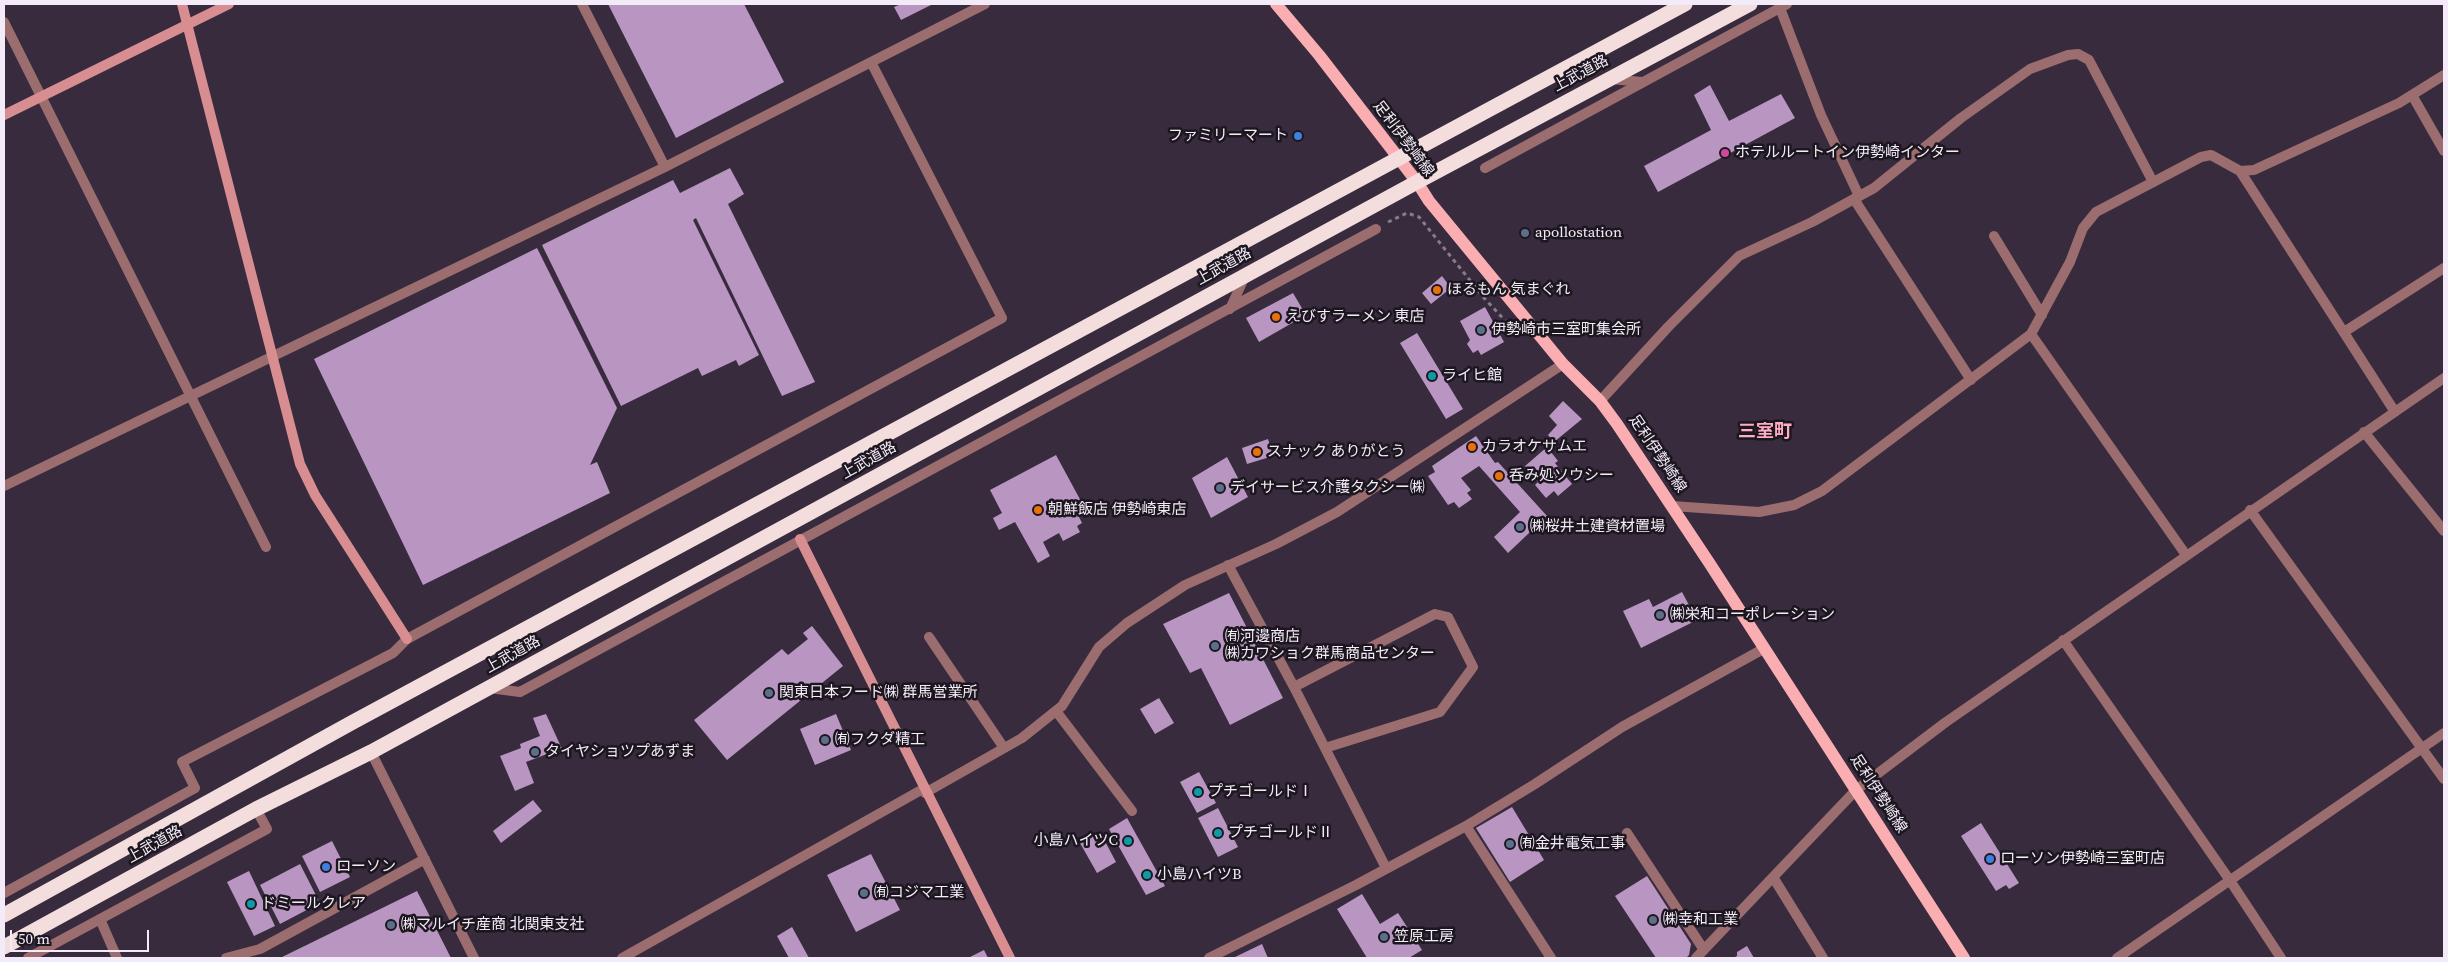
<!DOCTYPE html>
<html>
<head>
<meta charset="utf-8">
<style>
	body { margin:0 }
	#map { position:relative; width:2448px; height:962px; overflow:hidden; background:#382b3e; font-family:"Source Serif 4",serif }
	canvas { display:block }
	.frame { position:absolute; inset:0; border:5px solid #f3ebf8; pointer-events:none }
	.scale { position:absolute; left:10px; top:930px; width:139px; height:22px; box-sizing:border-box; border:2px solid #f3ebf8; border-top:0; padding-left:6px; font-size:15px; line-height:18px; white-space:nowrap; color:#f3ebf8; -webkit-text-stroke:4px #1c161f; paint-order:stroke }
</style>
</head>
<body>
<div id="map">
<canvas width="2448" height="962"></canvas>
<div class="frame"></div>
<div class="scale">50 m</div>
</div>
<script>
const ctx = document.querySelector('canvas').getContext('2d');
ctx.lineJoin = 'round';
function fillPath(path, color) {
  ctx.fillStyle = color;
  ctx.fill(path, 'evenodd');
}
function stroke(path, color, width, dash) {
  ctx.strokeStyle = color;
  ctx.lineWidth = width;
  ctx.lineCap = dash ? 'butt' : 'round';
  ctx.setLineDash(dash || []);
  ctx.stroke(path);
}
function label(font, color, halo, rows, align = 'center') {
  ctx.font = font + ' "Source Serif 4","Noto Sans JP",serif';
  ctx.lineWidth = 5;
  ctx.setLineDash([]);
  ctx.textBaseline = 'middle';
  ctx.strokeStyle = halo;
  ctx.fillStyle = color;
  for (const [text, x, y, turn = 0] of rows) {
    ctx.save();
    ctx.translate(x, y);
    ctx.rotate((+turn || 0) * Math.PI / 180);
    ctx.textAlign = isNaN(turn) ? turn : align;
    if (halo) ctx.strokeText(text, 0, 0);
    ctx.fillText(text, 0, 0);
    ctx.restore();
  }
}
const building = new Path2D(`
	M608,4H744L784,82L676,138Z
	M901,4H933L901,20L894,7Z
	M1710,85L1729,121L1781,94L1795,118L1658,192L1644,166L1711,130L1694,95Z
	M730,168L744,194L728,204L815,382L782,396L696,218L693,220L759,355L739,366L736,360L702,376L698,368L621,406L542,245L673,180L680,193Z
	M537,248L617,408L590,465L597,462L610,493L423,585L314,359Z
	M1442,276L1451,288L1431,304L1422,293Z
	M1293,293L1306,315L1259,342L1246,318Z
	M1485,307L1504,342L1481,355L1478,350L1473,353L1467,344L1470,340L1460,321Z
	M1417,333L1463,409L1446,419L1400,343Z
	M1563,401L1582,419L1554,442L1548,435L1557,425L1549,416Z
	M1476,436L1495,463L1498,462L1547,516L1508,553L1494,537L1520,512L1479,466L1461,478L1471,490L1467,493L1472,499L1459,508L1454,502L1448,505L1428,476L1435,472L1432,466Z
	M1268,439L1273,456L1247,464L1242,448Z
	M1547,447L1558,461L1555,463L1572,484L1558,496L1554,491L1546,498L1535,485L1538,482L1525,466Z
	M1056,455L1082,503L1074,507L1082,523L1077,526L1080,532L1063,541L1059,533L1043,542L1050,556L1038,563L1015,522L999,530L993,518L1002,513L990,490Z
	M1227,457L1248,497L1211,518L1192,478Z
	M1682,592L1697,620L1641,648L1623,611L1649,599L1653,607Z
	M1229,593L1283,698L1230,725L1201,668L1190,673L1163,624Z
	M812,626L843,666L727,760L694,720L782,649L788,655L808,639L803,633Z
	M1159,698L1174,723L1155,734L1140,709Z
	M546,714L563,751L549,757L547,754L526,762L534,783L515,791L500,756L521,748L520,744L540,736L533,718Z
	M836,714L851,750L815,765L800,729Z
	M1199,772L1216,803L1197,813L1180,782Z
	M533,800L542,811L501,843L493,831Z
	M1512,807L1544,860L1510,882L1476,828Z
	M1218,808L1238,847L1218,857L1198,818Z
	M1127,818L1165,886L1146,895L1109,829Z
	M1981,823L2019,883L2009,889L2006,885L1996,891L1961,836Z
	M1100,832L1116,862L1097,873L1080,843Z
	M332,841L350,877L320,892L302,856Z
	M871,854L900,910L856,932L827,875Z
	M300,864L320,903L280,924L260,885Z
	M249,871L275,926L254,936L227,882Z
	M1647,876L1691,944L1689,955L1686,958H1656L1615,896Z
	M417,891L451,958H280Z
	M1362,894L1380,924L1398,913L1422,950L1409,958H1367L1337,909Z
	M792,927L809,958H789L777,936Z
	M1262,944L1268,958H1233Z
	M1747,946L1754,958H1733L1737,956V952Z
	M984,950L988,958H968Z`);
const path = new Path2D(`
	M1388,222L1407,213L1419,217L1485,299L1512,328`);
const lane = new Path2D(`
	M1780,8L1821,115L1859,196
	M1994,236L2042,315
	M1600,401L1669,326L1739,256L1812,222L1874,188L1961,118L2030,69L2068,55L2078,54L2089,60L2153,182
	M2364,432L2444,531
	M2250,510L2444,779`);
const street = new Path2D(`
	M582,4L665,167
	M4,22L266,547
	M1611,79L1642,82
	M2412,95L2444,151
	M1485,168L1787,4
	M2240,171L2254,170L2399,103L2444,75
	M1854,199L1971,380
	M1230,309L1245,276
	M2344,332L2444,268
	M2031,334L2186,555
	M4,486L665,167L985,4
	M1672,506L1759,512L1794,505L1822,491L2031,334L2070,262L2083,228L2096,212L2201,157L2211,155L2240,171L2395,412
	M1228,565L1294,687L1386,868
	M929,637L1004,748
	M2063,640L2231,882L2281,958
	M1294,687L1435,614L1448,617L1473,667L1440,712L1325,748
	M489,688L520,692L1376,229
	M1056,711L1132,811
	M371,752L474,958
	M925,793L1022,738L1062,706L1099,647L1127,623L1185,585L1276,544L1337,512L1563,364
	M1466,826L1551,958
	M1627,833L1704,950
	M1773,877L1823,958
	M4,893L195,788L182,762L393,653L407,639L1002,318L871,62
	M100,919L117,958
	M28,958L267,829L256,809
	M226,958L260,949L425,859
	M622,958L923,789
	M1209,958L1356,885L1466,826L1535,784L1622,727L1765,648
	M1696,958L1856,790L1946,722L2444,378
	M2117,958L2444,733`);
const secondary = new Path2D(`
	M182,4L300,464L315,495L407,639
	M4,115L229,4
	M800,539L1010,958`);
const primary = new Path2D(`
	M1276,4L1319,55L1417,182L1429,201L1563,364L1600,401L1617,424L1710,564L1964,958`);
const highway = new Path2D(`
	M4,915L353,722L1685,4
	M4,947L256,809L371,752L1417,182L1750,4`);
const markers = [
	[1298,136,5,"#3f7fe0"],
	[1725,153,5,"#d1479c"],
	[1525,233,5,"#5c6f8a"],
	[1437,290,5,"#e8710a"],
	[1276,317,5,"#e8710a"],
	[1481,330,5,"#5c6f8a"],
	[1432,376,5,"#0f9aa8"],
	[1472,447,5,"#e8710a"],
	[1257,452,5,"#e8710a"],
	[1499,476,5,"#e8710a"],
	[1220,488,5,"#5c6f8a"],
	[1038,510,5,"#e8710a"],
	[1520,527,5,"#5c6f8a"],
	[1660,615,5,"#5c6f8a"],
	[1215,646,5,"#5c6f8a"],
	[769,693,5,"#5c6f8a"],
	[825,740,5,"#5c6f8a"],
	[535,752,5,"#5c6f8a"],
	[1198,792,5,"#0f9aa8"],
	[1218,833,5,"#0f9aa8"],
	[1128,841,5,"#0f9aa8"],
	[1510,844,5,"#5c6f8a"],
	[1990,859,5,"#3f7fe0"],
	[326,867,5,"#3f7fe0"],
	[1147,875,5,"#0f9aa8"],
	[864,893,5,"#5c6f8a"],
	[251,904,5,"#0f9aa8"],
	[1653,920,5,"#5c6f8a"],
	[391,925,5,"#5c6f8a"],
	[1384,937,5,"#5c6f8a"]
];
const streetNames = [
	["上武道路",1581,74,-28],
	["足利伊勢崎線",1403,139,53],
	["上武道路",1224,267,-29],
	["足利伊勢崎線",1657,454,56],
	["上武道路",869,461,-29],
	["上武道路",513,655,-29],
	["足利伊勢崎線",1878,794,57],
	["上武道路",155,845,-29]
];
const poiNames = [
	["ファミリーマート",1288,136,"right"],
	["ホテルルートイン伊勢崎インター",1735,153],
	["apollostation",1535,233],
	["ほるもん 気まぐれ",1447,290],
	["えびすラーメン 東店",1286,317],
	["伊勢崎市三室町集会所",1491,330],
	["ライヒ館",1442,376],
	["カラオケサムエ",1482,447],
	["スナック ありがとう",1267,452],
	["呑み処ソウシー",1509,476],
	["デイサービス介護タクシー㈱",1230,488],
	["朝鮮飯店 伊勢崎東店",1048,510],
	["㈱桜井土建資材置場",1530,527],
	["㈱栄和コーポレーション",1670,615],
	["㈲河邊商店",1225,637],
	["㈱カワショク群馬商品センター",1225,654],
	["関東日本フード㈱ 群馬営業所",779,693],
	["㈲フクダ精工",835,740],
	["タイヤショツプあずま",545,752],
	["プチゴールドⅠ",1208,792],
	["プチゴールドⅡ",1228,833],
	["小島ハイツC",1118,841,"right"],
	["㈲金井電気工事",1520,844],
	["ローソン伊勢崎三室町店",2000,859],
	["ローソン",336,867],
	["小島ハイツB",1157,875],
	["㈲コジマ工業",874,893],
	["ドミールクレア",261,904],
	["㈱幸和工業",1663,920],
	["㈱マルイチ産商 北関東支社",401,925],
	["笠原工房",1394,937]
];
const quarterNames = [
	["三室町",1765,432]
];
fillPath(building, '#b896c1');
stroke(path, '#877c8d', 3, [4, 4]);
stroke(lane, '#9b6d6e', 10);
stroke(street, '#9b6d6e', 10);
stroke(secondary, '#d88e91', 10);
stroke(primary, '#faaeb1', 12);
stroke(highway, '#f4dddd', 15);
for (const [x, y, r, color] of markers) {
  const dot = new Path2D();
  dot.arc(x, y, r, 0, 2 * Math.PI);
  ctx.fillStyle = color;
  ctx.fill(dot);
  stroke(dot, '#1c161f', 2);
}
label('15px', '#f3ebf8', '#1c161f', streetNames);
label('15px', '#f3ebf8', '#1c161f', poiNames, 'left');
label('bold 18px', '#feacc4', '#1c161f', quarterNames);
</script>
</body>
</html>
